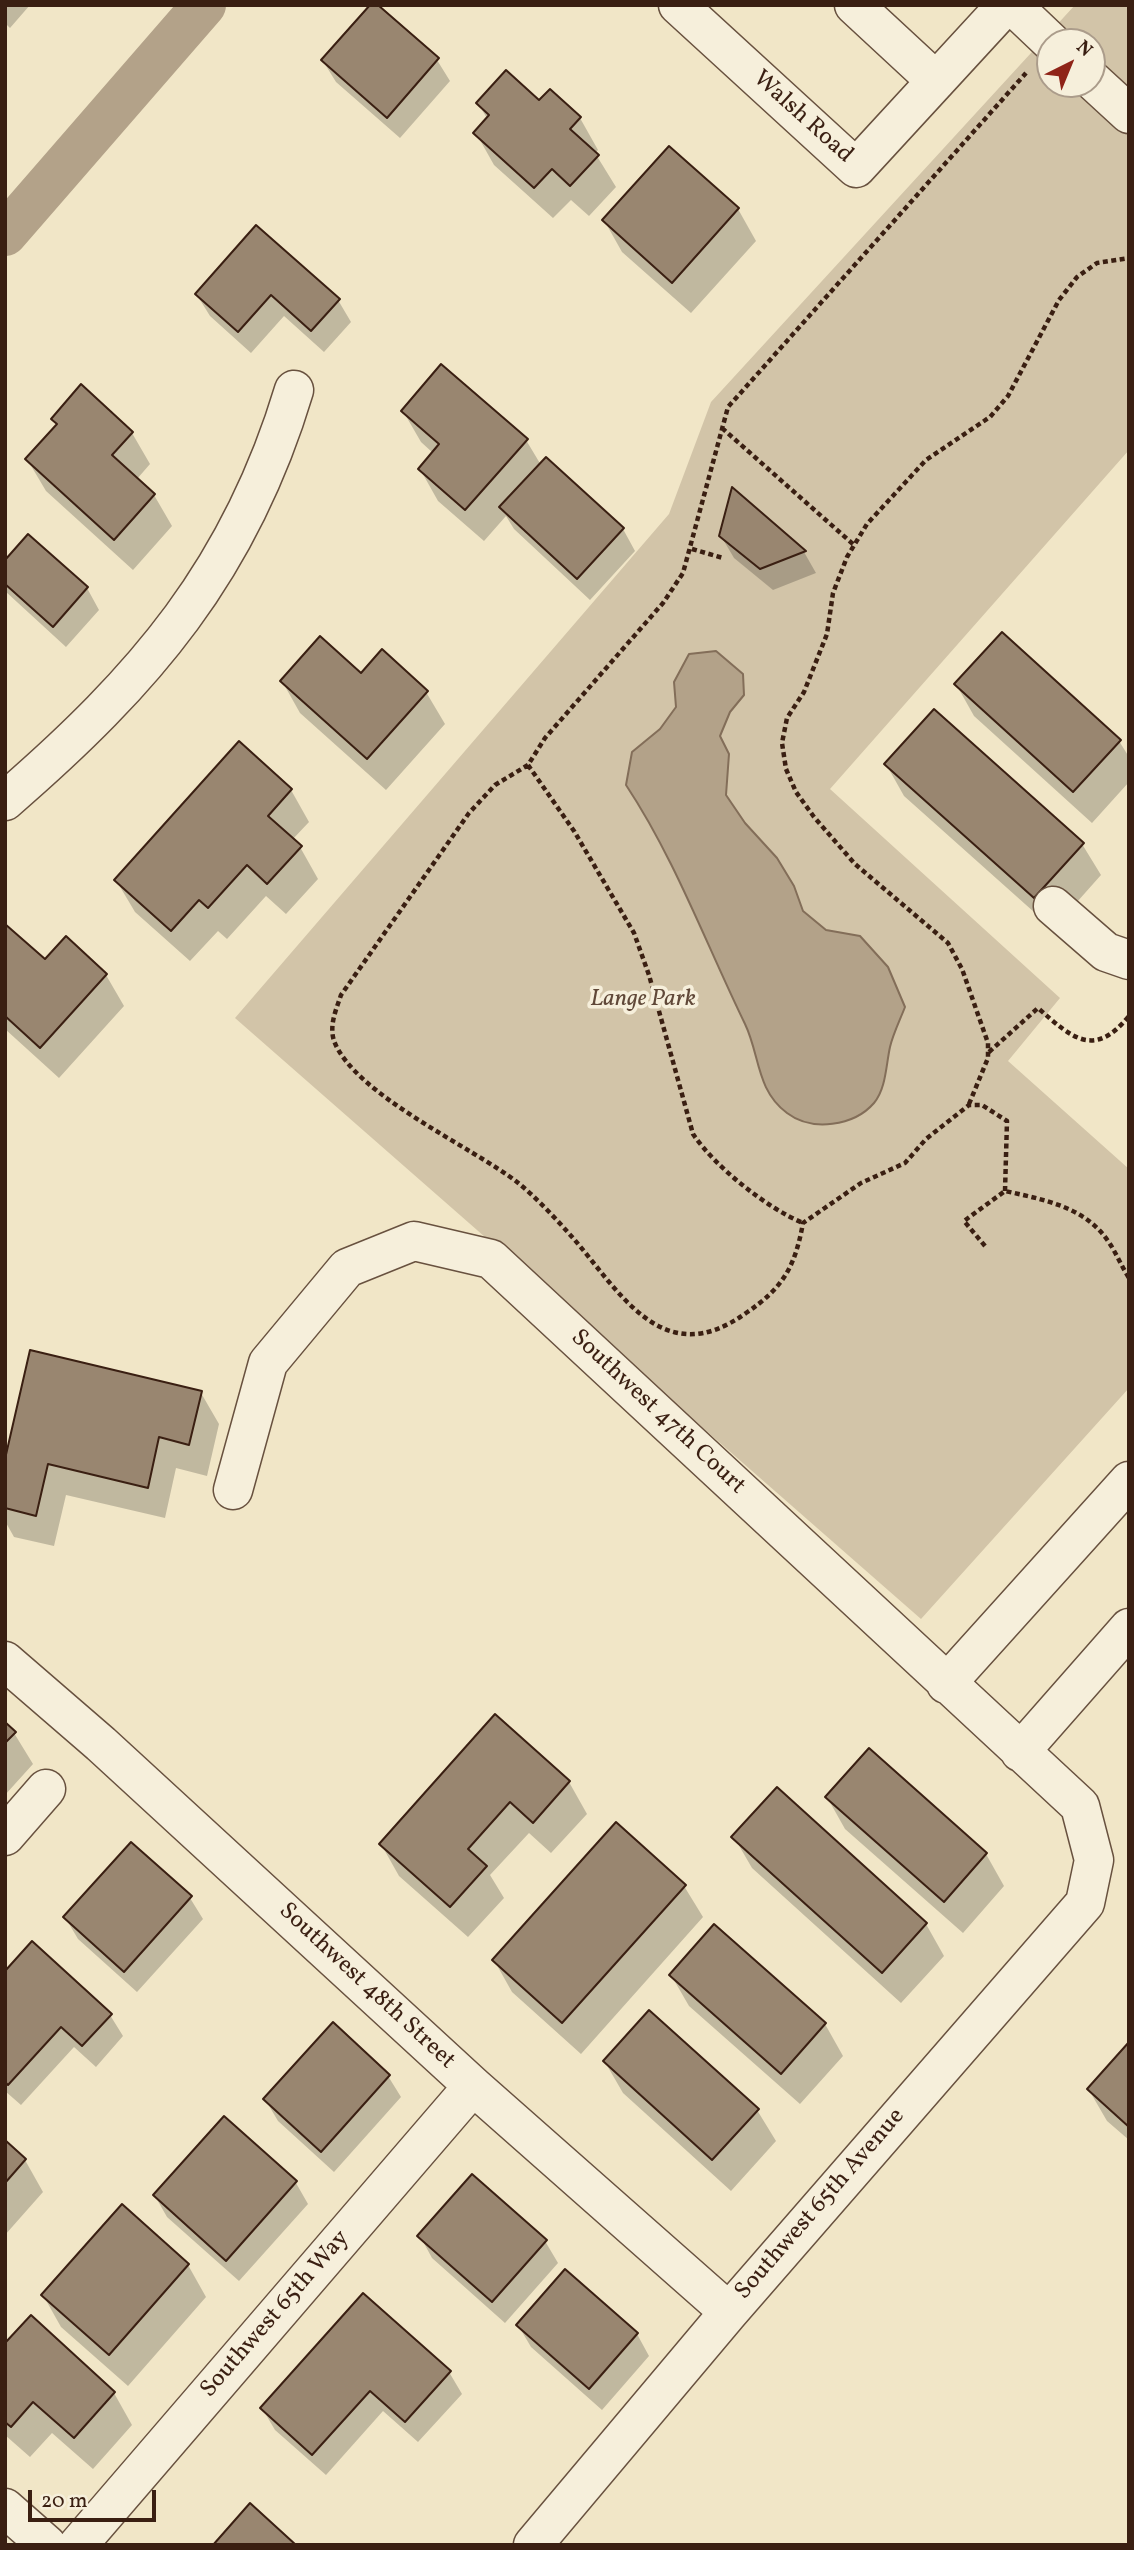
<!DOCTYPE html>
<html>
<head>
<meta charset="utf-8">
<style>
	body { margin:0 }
	#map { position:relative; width:1134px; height:2550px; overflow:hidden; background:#f1e6c7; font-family:Vollkorn,serif }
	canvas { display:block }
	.frame { position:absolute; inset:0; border:7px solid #3a1f12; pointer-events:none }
	.north { position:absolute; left:1036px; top:28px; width:70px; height:70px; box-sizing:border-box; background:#f6efdb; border:2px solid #ab9c8b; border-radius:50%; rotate:43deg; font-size:19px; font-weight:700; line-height:28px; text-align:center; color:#3a1f12 }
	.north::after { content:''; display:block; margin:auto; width:24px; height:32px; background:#8f2418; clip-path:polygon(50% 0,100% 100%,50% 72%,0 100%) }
	.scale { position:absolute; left:28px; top:2490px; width:128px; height:32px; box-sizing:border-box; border:4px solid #3a1f12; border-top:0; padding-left:9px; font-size:21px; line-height:24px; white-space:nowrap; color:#3a1f12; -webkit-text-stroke:5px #f6efdb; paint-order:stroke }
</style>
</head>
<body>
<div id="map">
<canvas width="1134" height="2550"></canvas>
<div class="frame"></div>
<div class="north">N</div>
<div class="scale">20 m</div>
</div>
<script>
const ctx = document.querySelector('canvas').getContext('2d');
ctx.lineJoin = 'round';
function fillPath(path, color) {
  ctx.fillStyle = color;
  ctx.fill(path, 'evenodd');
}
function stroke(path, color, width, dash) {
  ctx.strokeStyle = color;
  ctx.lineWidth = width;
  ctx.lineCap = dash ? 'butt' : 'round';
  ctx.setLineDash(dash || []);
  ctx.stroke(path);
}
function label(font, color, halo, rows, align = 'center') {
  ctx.font = font + ' Vollkorn,serif';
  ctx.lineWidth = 7;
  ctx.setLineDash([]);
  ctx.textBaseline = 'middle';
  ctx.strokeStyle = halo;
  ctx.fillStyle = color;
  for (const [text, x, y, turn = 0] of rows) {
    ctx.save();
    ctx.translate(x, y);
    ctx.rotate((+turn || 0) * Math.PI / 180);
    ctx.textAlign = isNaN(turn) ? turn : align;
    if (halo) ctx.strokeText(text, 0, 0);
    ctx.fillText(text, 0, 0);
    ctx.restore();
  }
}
const green = new Path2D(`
	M1075,5H1129V450L830,789L1060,998L1008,1061L1129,1169V1388L921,1619L235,1018L669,514L711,402ZM1050,42H1092V84H1050Z`);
const water = new Path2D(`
	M716,651L743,674L744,695L730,712L720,736L729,754L726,795L745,823L777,858L794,886L803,911L826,930L860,936L888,967L905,1007C900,1020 893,1034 890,1047C886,1065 886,1089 874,1103C854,1126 812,1132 787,1113C756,1090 760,1055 745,1024C706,944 675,859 626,785L632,752L660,729L676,707L674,682L689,654Z`);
const shadow = new Path2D(`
	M5,5H30L10,28L5,23Z
	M437,60L450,81L400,138L336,82L323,61Z
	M550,91L580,118L598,150L595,153L616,187L589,216L571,200L553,218L494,165L476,133L488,120L478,103L539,102Z
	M738,209L756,241L691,313L622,252L604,220Z
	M256,228L338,300L351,322L324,352L284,316L251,353L210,316L197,295Z
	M403,411L526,440L541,465L623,529L635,551L590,600L514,529L506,516L484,541L438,501L420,469L433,453L421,442Z
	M53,419L132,433L150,464L137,479L154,495L172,526L133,570L46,491L27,459L57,426Z
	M733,491L804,552L816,573L773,590L734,558L721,536Z
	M28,537L87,588L99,610L66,647L5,591V563Z
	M361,675L426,692L445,724L386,790L300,713L282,681Z
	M956,684L1119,741L1129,757V782L1092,823L974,716Z
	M886,764L1082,844L1101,875L1053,929L904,796Z
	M291,790L309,822L292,840L300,847L318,879L286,914L266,896L227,939L218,931L190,961L135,912L116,880Z
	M5,926L45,962L106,975L124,1006L59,1078L5,1029Z
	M201,1393L219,1424L207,1476L176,1468L165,1518L66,1495L54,1546L14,1537L5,1521V1466Z
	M495,1716L569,1782L587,1814L551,1853L529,1833L490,1875L504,1898L468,1937L399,1876L381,1844Z
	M5,1724L14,1733L33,1764L5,1795Z
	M869,1751L986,1854L1004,1886L963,1933L845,1829L827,1797Z
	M777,1789L926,1924L944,1956L901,2003L752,1868L734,1837Z
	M684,1886L703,1917L581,2054L512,1992L494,1960Z
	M190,1898L203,1919L137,1992L78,1939L65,1917Z
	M714,1926L825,2024L843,2056L800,2104L689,2006L671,1975Z
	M5,1974L110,2015L123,2036L96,2067L74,2047L21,2105L5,2091Z
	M1129,2045V2140L1107,2121L1089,2090Z
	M605,2062L757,2110L776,2141L731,2191L623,2093Z
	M388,2076L401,2097L334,2172L278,2121L265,2099Z
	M224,2119L296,2183L308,2204L239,2281L167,2217L155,2196Z
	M5,2143L25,2160L43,2192L5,2235Z
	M122,2207L188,2265L206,2297L128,2386L61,2327L43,2295Z
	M420,2236L545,2241L558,2263L505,2323L432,2258Z
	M31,2318L114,2393L132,2425L93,2469L52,2433L30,2457L5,2435V2346Z
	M518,2325L637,2334L649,2356L602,2410L531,2347Z
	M449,2372L462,2394L418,2442L383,2411L326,2475L275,2430L262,2408Z`);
const canal = new Path2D(`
	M5,234L204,5`);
const building = new Path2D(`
	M370,5H378L439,58L387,118L321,60Z
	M506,70L539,100L550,89L581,117L570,129L599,155L570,186L552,169L534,188L473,133L489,115L476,103Z
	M669,146L739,208L672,283L602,220Z
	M256,225L340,299L311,331L271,295L238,332L195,294Z
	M441,364L528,439L465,510L418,469L439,444L401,411Z
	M81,384L133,432L112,455L155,494L114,540L25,459L57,424L51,419Z
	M546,457L624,528L577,579L499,507Z
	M732,487L806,551L760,569L719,536Z
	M28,534L88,587L53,627L5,584V560Z
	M1002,632L1121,740L1073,792L954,684Z
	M320,636L361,673L382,649L428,691L367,759L280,681Z
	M934,709L1084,843L1034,898L884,764Z
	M239,741L292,789L268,816L302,846L267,884L247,865L208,908L199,900L171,931L114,880Z
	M5,924L45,959L66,936L107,974L40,1048L5,1016Z
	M30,1350L202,1391L189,1445L159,1437L148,1488L48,1464L36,1516L5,1508V1459Z
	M495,1714L570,1781L533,1823L510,1802L468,1849L487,1866L450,1907L379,1844Z
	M5,1722L16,1732L5,1743Z
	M869,1748L987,1853L944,1902L825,1797Z
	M777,1787L927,1923L882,1973L731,1837Z
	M616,1822L686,1885L562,2023L492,1960Z
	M131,1842L192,1896L124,1972L63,1917Z
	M714,1924L826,2023L781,2074L669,1975Z
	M32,1941L112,2014L82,2046L61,2027L8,2085L5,2082V1971Z
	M649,2010L759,2109L712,2160L603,2061Z
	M333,2022L390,2075L321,2152L263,2099Z
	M1129,2042V2127L1087,2089Z
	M224,2116L297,2181L226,2261L153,2195Z
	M5,2140L26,2159L5,2183Z
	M472,2174L547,2240L492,2302L417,2236Z
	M122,2204L189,2264L109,2355L41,2295Z
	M565,2269L638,2333L589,2389L516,2325Z
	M363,2293L451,2371L405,2422L370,2391L312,2455L260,2408Z
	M31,2315L115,2392L74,2438L33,2402L11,2427L5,2422V2343Z
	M250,2503L296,2545H213Z`);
const path = new Path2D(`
	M722,428L854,545
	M692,549L723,558
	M528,765L574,831L634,933L649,975L693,1134C715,1167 767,1208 803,1223
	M989,1052L1038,1008C1072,1038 1094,1059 1129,1016
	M969,1104L988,1058V1043L962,969L948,943L855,864L814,817L796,792L786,769L782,743L787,718L804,692L827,634L833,593L847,557L867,524L926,460L990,417L1008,396L1059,300L1077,277L1097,263L1129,258
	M1005,1191L1007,1121L982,1105H969L926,1139L905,1163L861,1183L803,1223C795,1267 783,1288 746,1313C663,1373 620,1292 573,1238C556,1219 537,1198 517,1182C472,1147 355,1095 334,1041C329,1025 336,1010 341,995L469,813L495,785L528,765L545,738L663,603L683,573L728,407L1026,73
	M985,1246L964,1221L1005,1191C1045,1200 1087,1207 1110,1244C1117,1255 1122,1267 1129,1278`);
const minor = new Path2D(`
	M678,5L856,168L1006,5
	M854,5L936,81
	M1012,5L1051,42
	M1092,80L1129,114
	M5,801C145,680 240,570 294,390
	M1053,906L1106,952L1129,960
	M233,1490L268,1363L347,1268L414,1241L491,1259L1080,1806L1094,1860L1085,1903L729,2312L533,2545
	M5,1661L101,1744L473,2086L729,2312
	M946,1684L1129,1481
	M1020,1752L1129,1628
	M5,1836L46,1789
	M5,2508L47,2545
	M78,2545L473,2086`);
const streetNames = [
	["Walsh Road",802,118,42],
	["Southwest 47th Court",657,1413,43],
	["Southwest 48th Street",366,1987,43],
	["Southwest 65th Avenue",821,2205,-49],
	["Southwest 65th Way",276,2315,-49]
];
const parkNames = [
	["Lange Park",643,1001]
];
fillPath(green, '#d2c4a8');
fillPath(water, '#b3a289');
stroke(water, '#836e59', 2);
fillPath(shadow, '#0003');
stroke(canal, '#b3a289', 44);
fillPath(building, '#998670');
stroke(building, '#3a1f12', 2);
stroke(minor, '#68513f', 41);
stroke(path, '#3a1f12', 4.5, [5, 3.5]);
stroke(minor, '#f6efdb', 38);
label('24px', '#3a1f12', '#f6efdb', streetNames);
label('italic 24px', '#604838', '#f6efdb', parkNames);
</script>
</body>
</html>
